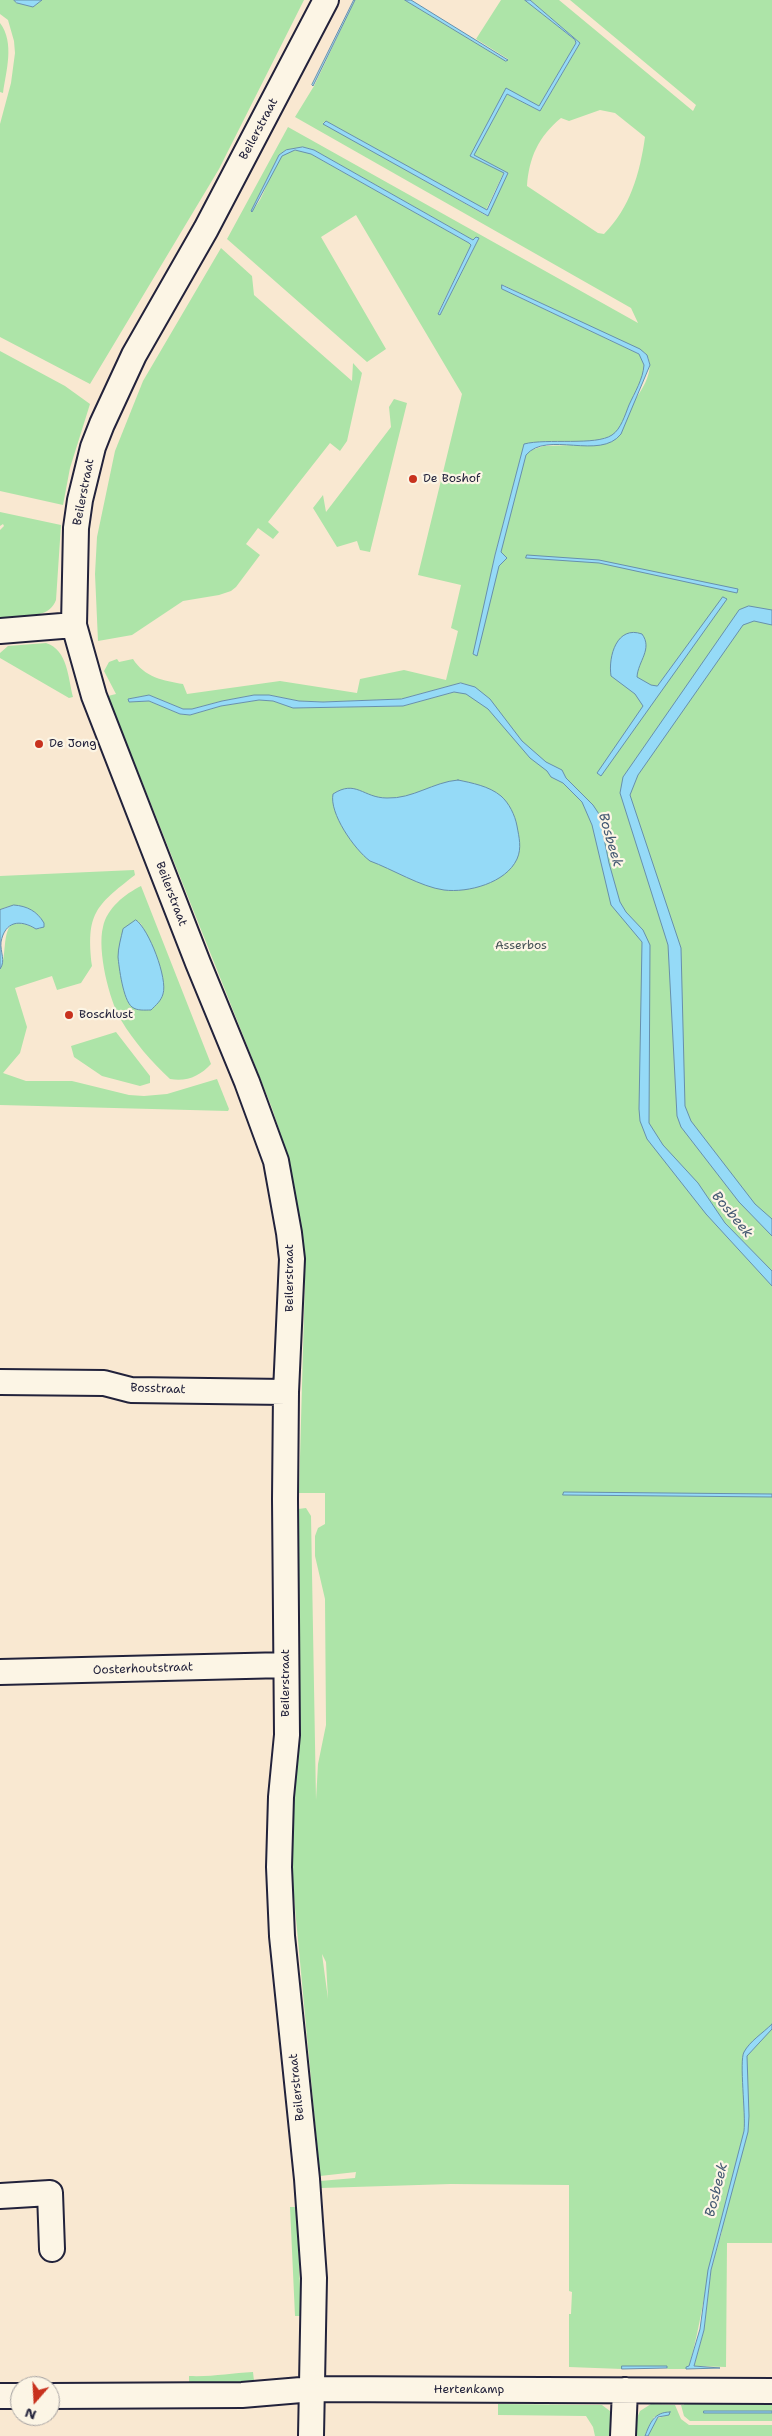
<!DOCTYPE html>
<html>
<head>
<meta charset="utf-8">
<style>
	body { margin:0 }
	#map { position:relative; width:772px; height:2436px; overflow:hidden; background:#f9e8d1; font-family:"Shantell Sans",sans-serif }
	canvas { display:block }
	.north { position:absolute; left:10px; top:2376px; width:50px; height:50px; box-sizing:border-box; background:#fcf5e5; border:1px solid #a5a1a1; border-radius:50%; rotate:199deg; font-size:14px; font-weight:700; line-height:20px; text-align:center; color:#22223b }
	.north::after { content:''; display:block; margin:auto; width:18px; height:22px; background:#c8321e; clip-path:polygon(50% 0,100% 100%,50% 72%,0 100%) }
</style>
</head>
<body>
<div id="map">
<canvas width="772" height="2436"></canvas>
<div class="north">N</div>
</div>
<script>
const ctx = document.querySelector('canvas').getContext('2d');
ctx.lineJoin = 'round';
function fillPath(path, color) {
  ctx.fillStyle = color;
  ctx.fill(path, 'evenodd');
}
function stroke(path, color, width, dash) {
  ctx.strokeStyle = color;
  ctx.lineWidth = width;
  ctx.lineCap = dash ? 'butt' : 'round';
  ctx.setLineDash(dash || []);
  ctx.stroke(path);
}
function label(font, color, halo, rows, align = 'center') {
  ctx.font = font + ' "Shantell Sans",sans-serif';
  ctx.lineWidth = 4.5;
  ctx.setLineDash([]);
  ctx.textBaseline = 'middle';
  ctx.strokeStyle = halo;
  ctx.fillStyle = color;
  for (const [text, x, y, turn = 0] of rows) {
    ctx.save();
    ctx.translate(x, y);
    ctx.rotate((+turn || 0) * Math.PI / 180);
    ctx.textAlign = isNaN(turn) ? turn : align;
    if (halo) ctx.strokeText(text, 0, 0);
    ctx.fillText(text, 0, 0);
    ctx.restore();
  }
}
const green = new Path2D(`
	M0,0H14L17,3L33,7L42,0H304L219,169L90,384L0,337V124L11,83L15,53L14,41L8,20L0,14Z
	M355,0H405L506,61L508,59L476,39L501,0H525L575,40L576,43L539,106L506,89L470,156L504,172L486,210L326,121L323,123L487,216L508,173L473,155L507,94L540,111L580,43L530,0H559L693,111L696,105L570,0H772V2243H727L726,2367L694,2366L704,2330L711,2270L722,2231H718C706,2276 702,2322 689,2366L686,2367V2369H667V2366H622V2369L569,2367V2314H571L572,2292L569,2291V2185L451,2184L321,2188L320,2181L355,2178L356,2172L320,2176L291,1865L298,1509L306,1508L311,1516L316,1800L318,1764L326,1725L325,1599L315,1556V1536L318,1528L325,1524V1493H299L305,1278L303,1237L290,1163L272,1108L108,696L116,694L104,671L109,662L117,659L119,662L133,659C144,677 164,681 183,684L187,694L280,681L357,693L360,679L404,670L446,680L458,631L451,628L461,585L418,575L462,394L356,215L321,237L386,349L367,362L227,239L288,127L638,323L631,308L295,117L314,86ZM600,110L615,113L645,137C640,173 630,208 604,234L598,233L527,186C529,158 538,137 561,118L569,121ZM303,147L314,150L473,240L476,237L479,238L440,315L438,313L471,245L469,243L311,154C268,135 273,195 251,211L279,155L286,150ZM503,285L645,353C659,369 638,396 628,409C632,394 654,370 639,354L502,289ZM609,437L607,440L575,445L544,446L522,453L486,599L495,555L524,445C551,436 582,447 609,437ZM461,683L465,684L462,693L454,692L403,706L294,708L273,701L259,700L221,706L190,715L180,714L149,701L129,702L128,699L149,695L183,709H192L222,701L254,695H269L299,701L323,702L401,699ZM322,1954L326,1962L328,1999Z
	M0,23C15,43 6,71 3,93L0,92Z
	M221,248L252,276L254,295L352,381L353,363L362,373L347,441L340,451L330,443L268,522L279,532L273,539L258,528L246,544L260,555L236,587L231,591L219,595L183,601L132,635L98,641L95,574L97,537L115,451L143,381Z
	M0,351L65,386L90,404L70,468L63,505L0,491Z
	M394,399L407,403L370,552L360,550L357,541L337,547L313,508L323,495L326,512L391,427L389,407Z
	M0,512L61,525L56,600C50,615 36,615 21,616L22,622L0,623V530L4,526L3,524L0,526Z
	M46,643C68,650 68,678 73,697L69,698L0,658V653L8,646Z
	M134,870L135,875C95,906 86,914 92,966L81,983L57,990L52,976L15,988L27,1027L20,1053L3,1073L26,1081H72L129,1095L144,1096L167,1094L217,1079L229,1109L228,1111L0,1105V969C8,958 0,923 18,922C26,922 32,929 40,929L41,918C29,906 16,902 0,910V876Z
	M141,886L211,1064C200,1076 187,1082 170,1079C152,1062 134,1042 121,1020C109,1000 97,950 103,927C107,908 125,894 141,886ZM136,920L141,924L157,958L164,993L132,1006C113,976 126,951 136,920Z
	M116,1032L150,1076V1083L140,1086L102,1076L74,1057L71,1046Z
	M290,2207H297L301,2316H295Z
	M253,2372L254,2381L246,2382L189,2383V2376C212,2377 231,2373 253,2372Z
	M685,2399H772V2411L704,2412L705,2413H772V2421H690L684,2416L681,2405H684Z
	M498,2404L602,2405L610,2411L616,2436H595L593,2427L586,2416L498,2415Z
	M651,2404L675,2405L681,2419L689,2425H772V2436H648L656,2419L670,2414L654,2417L645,2436H629L640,2411Z`);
const water = new Path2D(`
	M14,0H42L33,7L17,3Z
	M354,0H355L313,86L312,85Z
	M405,0H411L508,60L506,61Z
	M525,0H530L580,43L540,111L507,94L474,155L508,173L488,216L323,124L326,121L487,210L504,173L470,156L506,88L539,106L576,43L575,40Z
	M303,147L314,150L473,240L476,237L479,238L440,315L438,314L471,245L469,243L311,154L295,150L282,156L252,212L251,211L279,155L286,150Z
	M502,285L640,349L647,355L650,365L621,434C600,461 547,430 526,455L501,552L507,558L499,566L477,656L473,654L495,555L524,444C547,438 596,446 612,435C621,429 625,415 629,405C635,392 643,379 644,365L639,354L502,289Z
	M527,555L599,560L738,589L737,593L599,563L526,558Z
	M723,597L727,599L601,776L597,773L643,706L635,694L611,676C608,656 617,625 642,634C653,649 638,661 637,677L651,685L657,686Z
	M749,606L772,610V625L754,621L743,625L638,775L630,795L681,948L685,1106L691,1121L755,1204L772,1219V1236L739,1202L681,1127L677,1116L668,945L620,793L623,777L739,610Z
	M461,683L475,687L490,699L522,741L546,762L562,770L566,778L593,805L599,814L609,863L620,902L626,912L643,930L650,945L649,1123L663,1145L698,1183L725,1223L772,1271V1286L706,1214L647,1139L640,1121L639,1109L642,942L611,905L592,825L582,802L563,783L551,777L547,771L530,758L488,709L466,694L454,692L403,706L293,708L273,701L259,700L221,706L190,715L180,714L149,701L129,702L128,699L149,695L183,709H192L222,701L254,695H269L299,701L323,702L401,699Z
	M458,780C472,783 489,786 501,796C509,803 515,815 517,826C519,837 522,848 517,859C506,883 468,893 444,890C421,887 392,869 370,861C354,849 329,813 333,794C356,779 363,798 387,798C413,799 433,782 458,780Z
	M14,905C27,906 37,911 44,923V927L36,929C20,919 5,921 1,942C0,952 6,961 0,969V910Z
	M136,920C149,929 168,979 163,994C161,1001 156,1005 151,1010C145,1010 137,1011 132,1007C123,1000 119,967 118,957C118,948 121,938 123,929Z
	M564,1492L772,1494V1497L563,1495Z
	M772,2024V2029L747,2056L749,2116L748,2132L711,2270L704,2330L694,2366L720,2368L686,2369V2367L689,2366L700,2329L708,2270L744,2131C746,2114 739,2061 744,2052C750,2041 763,2033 772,2024Z
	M622,2366H667V2368L622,2369Z
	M704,2411H772V2413H704Z
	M670,2412L669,2415L658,2417L648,2436H645C650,2423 654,2412 670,2412Z`);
const minor = new Path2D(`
	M0,631L74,625
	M0,1382L104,1383L131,1390L286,1392
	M0,1672L286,1665
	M0,2196L50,2193L52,2249
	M0,2396H20
	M50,2396L242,2395L313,2389L772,2391
	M311,2436L314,2278L307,2179L282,1936L279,1867L281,1797L287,1735L285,1499L286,1392L292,1259L289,1233L276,1161L247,1082L198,963L94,696L74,625L76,528L80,500L93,447L102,424L134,355L206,229L326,0
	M623,2436L625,2390`);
const markers = [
	[413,479,5,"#c8321e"],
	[39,744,5,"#c8321e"],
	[69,1015,5,"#c8321e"]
];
const streetNames = [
	["Beilerstraat",259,129,-62],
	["Beilerstraat",84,492,-79],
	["Beilerstraat",171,894,69],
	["Beilerstraat",290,1278,-90],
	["Bosstraat",158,1389,2],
	["Oosterhoutstraat",143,1669,-2],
	["Beilerstraat",286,1683,-90],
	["Beilerstraat",297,2087,-96],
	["Hertenkamp",469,2390]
];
const poiNames = [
	["De Boshof",423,479],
	["De Jong",49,744],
	["Boschlust",79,1015]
];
const parkNames = [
	["Asserbos",521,946]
];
const waterNames = [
	["Bosbeek",610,840,74],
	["Bosbeek",732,1215,50],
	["Bosbeek",717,2190,-76]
];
fillPath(green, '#ade4a8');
fillPath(water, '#95daf7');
stroke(water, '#6790ac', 1);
stroke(minor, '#22223b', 28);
stroke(minor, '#fcf5e5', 24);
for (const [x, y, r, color] of markers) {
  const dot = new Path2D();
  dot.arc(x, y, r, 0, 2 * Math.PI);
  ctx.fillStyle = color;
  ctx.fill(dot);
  stroke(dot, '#fcf5e5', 2);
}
label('12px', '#22223b', '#fcf5e5', streetNames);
label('12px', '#22223b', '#fcf5e5', poiNames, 'left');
label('12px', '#455256', '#fcf5e5', parkNames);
label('italic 14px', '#445973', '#fcf5e5', waterNames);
</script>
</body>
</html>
